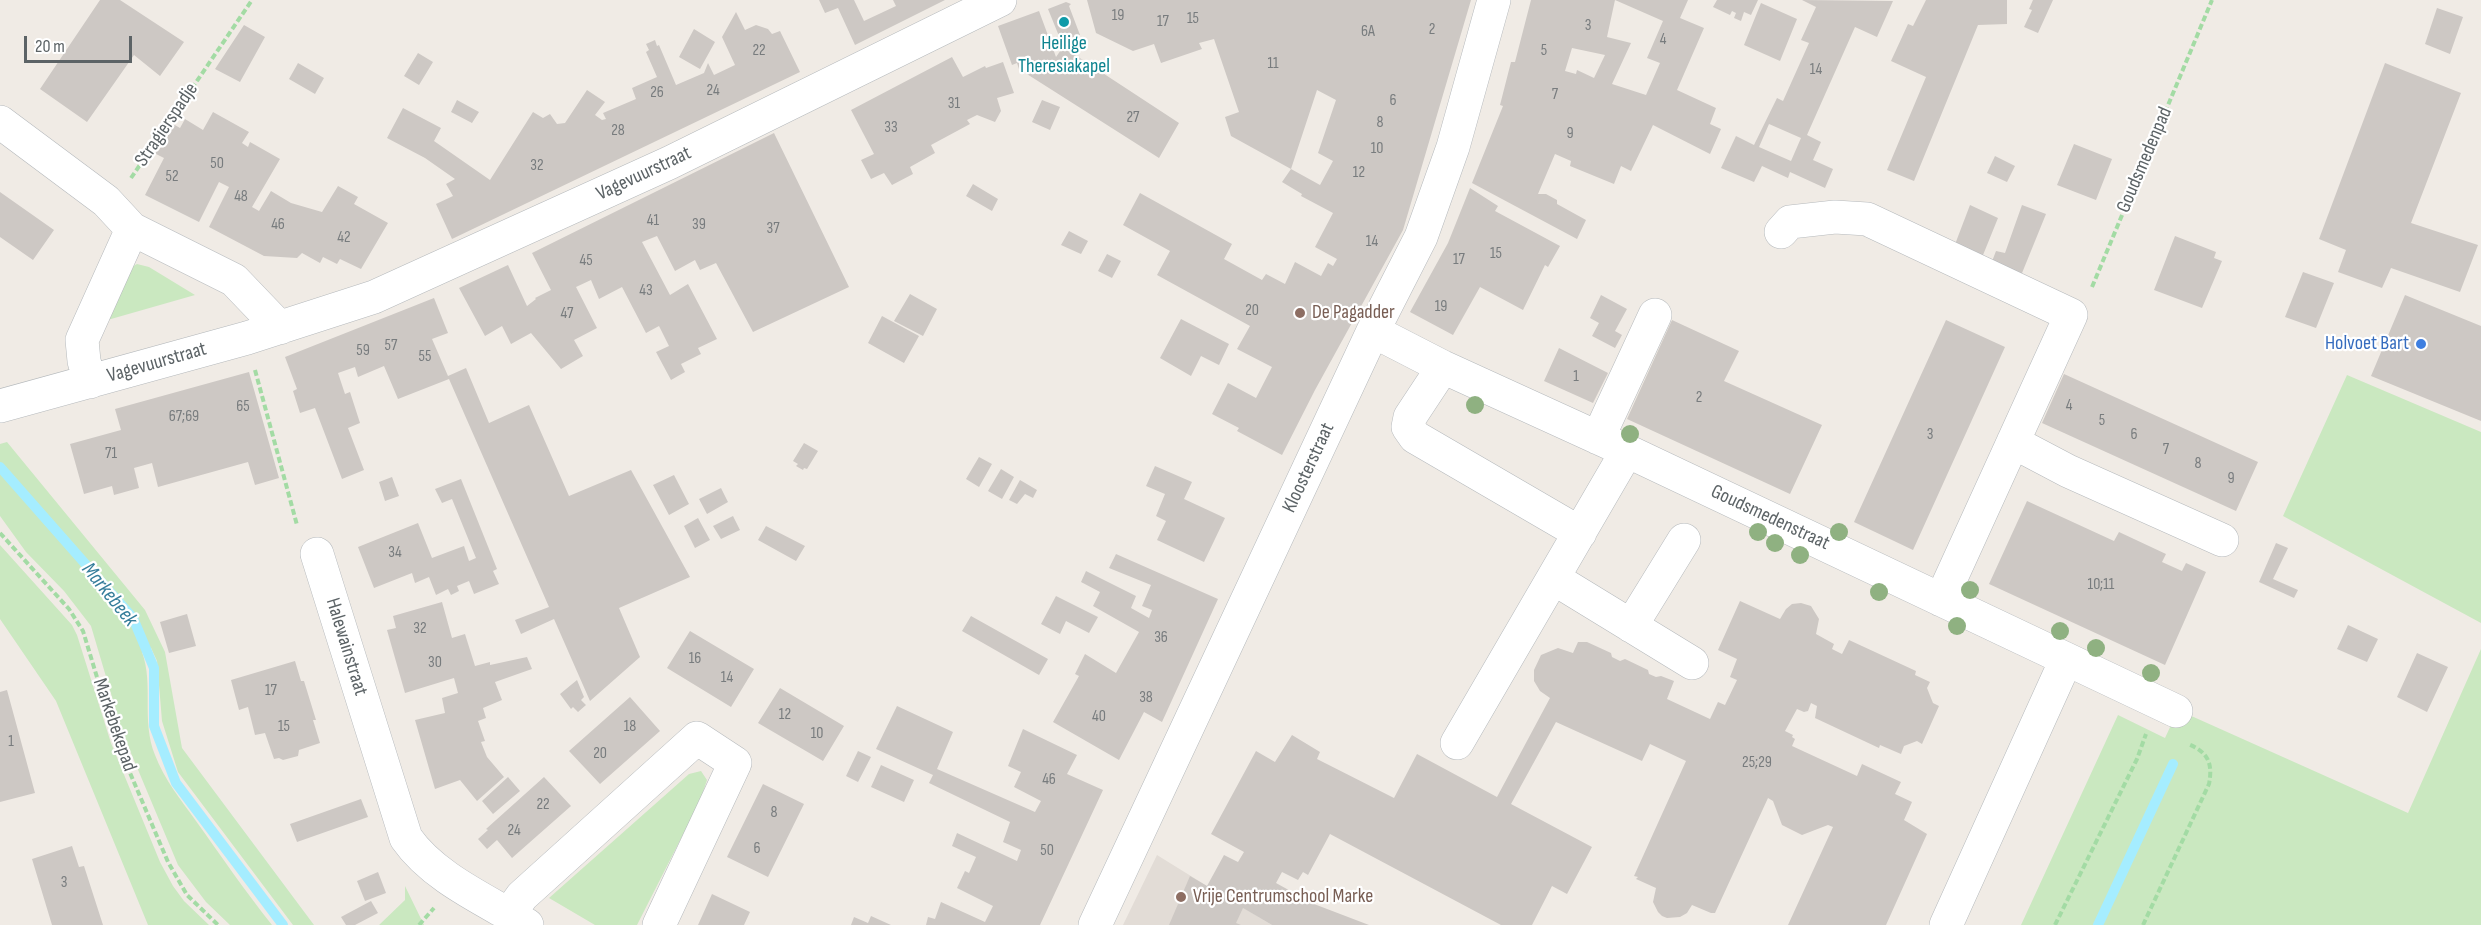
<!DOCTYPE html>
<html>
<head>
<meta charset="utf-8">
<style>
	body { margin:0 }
	#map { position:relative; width:2481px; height:925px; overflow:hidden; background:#f0ebe5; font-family:"Sofia Sans Condensed",sans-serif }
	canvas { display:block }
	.scale { position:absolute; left:24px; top:36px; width:108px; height:27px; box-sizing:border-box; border:3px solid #5c6366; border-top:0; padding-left:8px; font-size:18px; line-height:21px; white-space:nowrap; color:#5c6366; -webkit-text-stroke:4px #fff; paint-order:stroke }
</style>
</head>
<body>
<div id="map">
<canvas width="2481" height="925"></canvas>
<div class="scale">20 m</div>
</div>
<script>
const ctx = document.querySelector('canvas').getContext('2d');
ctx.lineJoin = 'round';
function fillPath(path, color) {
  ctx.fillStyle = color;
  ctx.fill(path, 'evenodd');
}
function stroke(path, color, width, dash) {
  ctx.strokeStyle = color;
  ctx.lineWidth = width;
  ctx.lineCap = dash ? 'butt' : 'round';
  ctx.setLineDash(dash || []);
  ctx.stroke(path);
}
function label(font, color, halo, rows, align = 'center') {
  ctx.font = font + ' "Sofia Sans Condensed",sans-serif';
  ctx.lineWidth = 4.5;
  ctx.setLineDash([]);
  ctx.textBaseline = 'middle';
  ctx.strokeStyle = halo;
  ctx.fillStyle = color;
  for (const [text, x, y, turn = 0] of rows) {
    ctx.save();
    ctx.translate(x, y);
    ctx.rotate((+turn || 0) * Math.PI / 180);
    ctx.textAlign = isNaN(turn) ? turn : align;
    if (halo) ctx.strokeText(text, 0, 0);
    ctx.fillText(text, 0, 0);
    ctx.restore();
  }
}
const education = new Path2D(`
	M1157,855L1207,886L1272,925H1123Z`);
const green = new Path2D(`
	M137,264L149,267L195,295L104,321L128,269Z
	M2347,375L2481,432V623L2283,516Z
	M7,442L145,610L165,652L182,748L314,925H293L178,772L162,721L157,661L151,648L142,652C154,685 141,720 155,755C164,779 181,800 196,821C221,856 245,891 272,925H230L206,902L178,865L123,734L91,626L64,591L26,552L0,516V444Z
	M0,545L72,625L77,635L111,743L160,862L173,886L184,901L209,925H148L56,701L0,619Z
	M2481,649V925H2021L2118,715L2165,738L2178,710L2408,813Z
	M701,771L707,780L700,801L637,925H595L549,898L689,774Z
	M405,886L424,925H379L405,900Z`);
const stream = new Path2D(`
	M0,467L133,618L154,668V726L176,783L283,925
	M2098,925L2173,764`);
const building = new Path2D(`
	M100,0H120L184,42L160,76L134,55L87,122L40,89Z
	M819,0H854L864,21L896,6L893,0H945L855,45L838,8L825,13Z
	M1087,0H1471L1403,230L1315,390L1282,455L1237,431L1239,428L1212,414L1228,383L1256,398L1272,367L1237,349L1250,326L1157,275L1170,251L1123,225L1140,193L1232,244L1224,259L1262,280L1266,274L1285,284L1295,262L1321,276L1328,263L1333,266L1337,259L1315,247L1333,213L1301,196L1302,194L1282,182L1291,169L1320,185L1333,161L1318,153L1336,100L1317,90L1291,169L1231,136L1225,117L1239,112L1214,39L1199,43L1202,49L1161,63L1154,44L1133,51L1096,33Z
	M1531,0H1688L1680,18L1704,28L1677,90L1716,108L1710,124L1721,129L1710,154L1653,125L1631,171L1621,166L1614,184L1570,166L1571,161L1555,154L1538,194H1546L1557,200V204L1586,220L1577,239L1472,183L1503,106L1500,105L1511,62H1515ZM1615,0L1663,21L1647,58L1660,63L1646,95L1612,84L1631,43L1607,37ZM1572,48L1605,55L1594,78L1577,70L1576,74L1565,71Z
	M1717,0H1758L1751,15L1744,12L1741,21L1734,18L1736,13L1732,11L1730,15L1713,7Z
	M1802,0L1893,1L1877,37L1855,27L1807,135L1821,142L1813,160L1833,169L1825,188L1790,172L1788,178L1762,166L1754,182L1721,168L1736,136L1754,145L1777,98L1783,101L1809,43L1801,40L1816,7ZM1769,124L1801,138L1791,161L1759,147Z
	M1926,0H2007V24L1978,25L1914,181L1887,170L1926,77L1891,61L1908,24L1913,26Z
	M2033,0H2053L2038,33L2024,27L2032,10L2029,9Z
	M1066,2L1071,4L1069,6L1080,35L1061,41L1048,9Z
	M1761,3L1797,19L1780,61L1744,45Z
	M2437,8L2463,17L2450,54L2425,44Z
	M1039,11L1056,57L1063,47L1179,123L1159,158L1019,69L1017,63L1012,65L998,26Z
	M736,12L745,30L756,25L768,29L772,34L780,31L800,72L452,239L436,204L453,196L446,184L455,179L425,158L387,138L403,108L441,128L434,141L490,180L533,112L543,118L550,114L557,124L565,123L587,90L605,102L595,115L602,120L606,119L603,113L636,99L632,88L657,77L646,52L649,50L646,44L655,40L657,46L659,45L676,85L704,73L708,63L714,75L735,65L722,37Z
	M244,25L265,37L240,82L215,69Z
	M694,29L715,42L700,69L679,57Z
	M418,53L433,62L419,85L404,76Z
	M952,57L963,77L985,66L986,68L1003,62L1014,93L997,98L1001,111L995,122L977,115L967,120L970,124L931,145L935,153L910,167L913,174L892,185L884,173L871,179L861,160L874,154L851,110Z
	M298,63L324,78L315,94L289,79Z
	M2385,63L2461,93L2411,223L2478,245L2460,292L2391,268L2382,288L2338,272L2346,250L2319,239Z
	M457,100L479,112L472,123L451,112Z
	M1042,100L1060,107L1050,130L1032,122Z
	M213,112L249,132L242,143L248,147L250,142L280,159L252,207L259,211L271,191L291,203L322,212L338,186L358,197L354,204L388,223L361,269L340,259L337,264L323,257L320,263L302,253L297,258L264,256L209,227L229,187L219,182L199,222L145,195L164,158L154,153L173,124L180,128L185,119L203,130Z
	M774,133L849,287L753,332L716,263L700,270L695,260L675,271L657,236L642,242L670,295L688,284L717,339L698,348L701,354L681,364L685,372L671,380L656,352L669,346L659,326L646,333L622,287L599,299L591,280L576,287L597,328L574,340L583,356L561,369L531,333L511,344L502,326L485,336L459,288L508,265L527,306L536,299L535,298L551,290L532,253Z
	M2074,144L2112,159L2096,200L2057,185Z
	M1995,156L2015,166L2007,182L1987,173Z
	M973,184L998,199L992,211L966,196Z
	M1470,188L1498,206L1495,211L1560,246L1548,267L1545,265L1523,310L1480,287L1453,335L1410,312L1448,243Z
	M0,192L54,230L33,260L0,237Z
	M1970,205L1998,218L1981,260L1954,247Z
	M2022,205L2046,214L2020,278L1991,264L1996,251L2005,253Z
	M1069,231L1088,241L1081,254L1061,245Z
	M2175,236L2216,252L2214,258L2222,261L2202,308L2154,290Z
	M1107,254L1121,261L1112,278L1098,271Z
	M2303,272L2334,283L2316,328L2285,317Z
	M910,294L937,309L923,336L894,321Z
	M1601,295L1627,309L1615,331L1622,335L1615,348L1592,336L1599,323L1590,318Z
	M2405,295L2481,326V421L2371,376Z
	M434,298L448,333L432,339L448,376L466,368L489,423L529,405L569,496L631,470L690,577L619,608L640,657L590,701L554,619L521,634L515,620L549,607L449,379L398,399L384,366L358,377L355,367L338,373L345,394L350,392L360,423L348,428L364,470L342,479L315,408L300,413L293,391L297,389L285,357Z
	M882,316L919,336L904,363L868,343Z
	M1181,319L1229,344L1219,365L1201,356L1191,376L1160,358Z
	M1672,320L1739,351L1724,381L1822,425L1790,494L1627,419Z
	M1946,320L2005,347L1913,550L1854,522Z
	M1559,348L1608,373L1593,403L1544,381Z
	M249,372L279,478L255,485L248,462L158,487L152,463L134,468L139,488L114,495L112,486L84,494L70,444L121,430L115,409Z
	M2064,374L2258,462L2236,511L2042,423Z
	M804,443L818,451L807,469L804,468L803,470L796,466L798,464L793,461Z
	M979,457L992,464L979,487L966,479Z
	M1155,466L1192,482L1184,499L1225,518L1204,562L1157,540L1166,521L1156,516L1165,494L1146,486Z
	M1001,469L1014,477L1002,499L988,491Z
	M674,475L689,504L669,515L653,485Z
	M392,477L399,496L385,501L379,482Z
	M461,479L497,569L493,571L499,584L474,594L469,581L457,586L459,591L451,595L448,589L436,595L429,577L415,583L412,573L374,588L358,547L418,523L432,558L464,546L469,561L476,558L452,499L442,503L435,489Z
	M1020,480L1037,490L1033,498L1025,494L1017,504L1009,500Z
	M721,488L728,502L707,514L699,499Z
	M2027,501L2114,541L2119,532L2166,554L2162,562L2182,571L2186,563L2206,572L2165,665L1989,584Z
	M733,516L740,530L721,539L713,526Z
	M698,518L710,540L695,548L684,526Z
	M766,526L805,546L796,561L758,540Z
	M2276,543L2288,548L2273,579L2298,590L2294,598L2259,582Z
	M1116,554L1218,599L1162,722L1144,712L1119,760L1053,722L1079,676L1075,674L1085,654L1116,673L1139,632L1093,606L1100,592L1081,582L1086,571L1136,596L1131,608L1149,618L1152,610L1142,606L1151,585L1109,568Z
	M1056,596L1098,617L1089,633L1066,621L1060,634L1041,624Z
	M1740,601L1780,619L1786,609L1792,604L1801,603L1811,606L1819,619L1816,634L1834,644L1832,649L1842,654L1849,640L1916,671L1915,675L1930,682L1927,688L1933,703L1939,706L1922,744L1917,741L1904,746L1901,754L1880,745L1879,748L1815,718L1817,706L1811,703L1808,711L1804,712L1797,709L1785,731L1793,735L1792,737L1795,739L1792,746L1857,776L1862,764L1901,782L1895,794L1912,802L1904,820L1927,834L1886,925H1788L1833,827L1828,825L1802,835L1782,825L1773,801L1768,798L1715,913H1711L1692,905L1687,913L1680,917L1667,918L1662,916L1658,912L1653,902L1656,888L1636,879L1638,877L1634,876L1686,761L1650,744L1642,761L1556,722L1511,804L1592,847L1567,894L1552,886L1532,925H1501L1330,834L1308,875L1303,872L1298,880L1282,872L1276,883L1314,904L1369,925H1272L1243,908L1236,923L1241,925H1169L1190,876L1207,886L1224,855L1238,862L1244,852L1211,834L1256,751L1275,762L1292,735L1320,752L1317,759L1394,798L1417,754L1497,797L1550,698L1540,691L1534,681V670L1541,655L1558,648L1573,653L1578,642H1587L1611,653L1612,657L1620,661L1625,659L1648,670L1649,674L1656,677L1661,676L1674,681L1667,699L1710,719L1718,702L1725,705L1737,680L1730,677L1737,659L1718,650Z
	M442,602L452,638L465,634L475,666L490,662V665L527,657L532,669L495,682L502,700L483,708L486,718L478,721L485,741L481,742L487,757L504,777L477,801L460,780L435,789L415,720L445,713L442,698L458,693L454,678L405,693L387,630L396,628L393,616Z
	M187,614L196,646L169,653L160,622Z
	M971,616L1048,659L1039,675L962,631Z
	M2348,625L2378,639L2367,662L2337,649Z
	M690,631L754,669L731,707L667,668Z
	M2417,653L2448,667L2427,712L2397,697Z
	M295,661L301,681H304L316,720H313L320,743L299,750L298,756L283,760L279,758L274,759L265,733L255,735L248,707L239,710L231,680Z
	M577,680L584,697L581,700L586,705L578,712L573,707L571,709L560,694Z
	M780,688L844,726L823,761L758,723Z
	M7,690L35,793L0,802V692Z
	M630,697L660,731L600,784L569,751Z
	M897,706L953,732L937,769L1035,812L1041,801L1014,787L1021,772L1008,766L1023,729L1077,755L1067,774L1103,790L1040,925H926L928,917L935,919L941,902L985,922L993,906L957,888L965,871L969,873L976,857L952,846L957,833L1017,861L1021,850L1003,842L1010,822L929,783L933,775L876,749Z
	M858,751L871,757L858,782L846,776Z
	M881,765L914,780L904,802L871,787Z
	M508,777L520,791L493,814L482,801Z
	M544,777L571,806L512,858L497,840L487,849L478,839L488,830L486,829Z
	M763,784L804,804L768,877L727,857Z
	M361,799L368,817L297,842L290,824Z
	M72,846L79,867L84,866L103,925H52L32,859Z
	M378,872L386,893L365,901L357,881Z
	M712,894L750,912L744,925H698Z
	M371,901L378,913L355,925H346L341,917Z
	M871,916L891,925H851L854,917L868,923Z`);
const path = new Path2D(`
	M131,178L252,0
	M2092,287L2212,0
	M255,370L297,525
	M0,533L69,609L83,631L116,740L168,862L187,895L218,925
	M419,925L434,908
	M2055,925L2137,759L2146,734
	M2143,925L2209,784C2213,763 2208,752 2188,744`);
const minor = new Path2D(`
	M0,122L106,201L132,229L234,280L280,328
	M1781,232L1790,222L1835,217L1867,219L2071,315L1941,600
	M1373,331L1443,367L1627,451L2176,711
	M1443,367L1410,417L1408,427L1415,437L1580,533
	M90,382L84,361L82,340L132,229
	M0,406L247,338L374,297L669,163L1000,0
	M1598,438L1655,315
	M2013,442L2068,471L2222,540
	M317,554L406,838C434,878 486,900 527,925
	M1553,578L1692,663
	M1631,626L1684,540
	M1457,743L1627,451
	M509,914L522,896L697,738L735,763L659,925
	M1095,925L1373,331L1421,237L1453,147L1494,0
	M1946,925L2066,660`);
const trees = [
	[1475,405],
	[1630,434],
	[1758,532],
	[1839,532],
	[1775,543],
	[1800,555],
	[1970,590],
	[1879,592],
	[1957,626],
	[2060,631],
	[2096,648],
	[2151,673]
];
const markers = [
	[1064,22,6,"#0f9aa8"],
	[1300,313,6,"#8d6e63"],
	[2421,344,6,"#3f7fe0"],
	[1181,897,6,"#8d6e63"]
];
const numberNames = [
	["19",1118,16],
	["15",1193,19],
	["17",1163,22],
	["3",1588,26],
	["2",1432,30],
	["6A",1368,32],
	["4",1663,40],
	["22",759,51],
	["5",1544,51],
	["11",1273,64],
	["14",1816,70],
	["24",713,91],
	["26",657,93],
	["7",1555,95],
	["6",1393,101],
	["31",954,104],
	["27",1133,118],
	["8",1380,123],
	["33",891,128],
	["28",618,131],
	["9",1570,134],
	["10",1377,149],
	["50",217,164],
	["32",537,166],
	["12",1359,173],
	["52",172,177],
	["48",241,197],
	["41",653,221],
	["46",278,225],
	["39",699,225],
	["37",773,229],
	["42",344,238],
	["14",1372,242],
	["15",1496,254],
	["17",1459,260],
	["45",586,261],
	["43",646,291],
	["19",1441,307],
	["20",1252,311],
	["47",567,314],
	["57",391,346],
	["59",363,351],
	["55",425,357],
	["1",1576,377],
	["2",1699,398],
	["4",2069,406],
	["65",243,407],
	["67;69",184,417],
	["5",2102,421],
	["3",1930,435],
	["6",2134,435],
	["7",2166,450],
	["71",111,454],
	["8",2198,464],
	["9",2231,479],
	["34",395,553],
	["10;11",2101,585],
	["32",420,629],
	["36",1161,638],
	["16",695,659],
	["30",435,663],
	["14",727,678],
	["17",271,691],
	["38",1146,698],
	["12",785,715],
	["40",1099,717],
	["15",284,727],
	["18",630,727],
	["10",817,734],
	["1",11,742],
	["20",600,754],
	["25;29",1757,763],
	["46",1049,780],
	["22",543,805],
	["8",774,813],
	["24",514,831],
	["6",757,849],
	["50",1047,851],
	["3",64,883]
];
const cultureNames = [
	["Heilige",1064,44],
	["Theresiakapel",1064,67]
];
const streetNames = [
	["Stragierspadje",167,125,-56],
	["Goudsmedenpad",2145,160,-67],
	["Vagevuurstraat",644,174,-25],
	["Vagevuurstraat",157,363,-16],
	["Kloosterstraat",1309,468,-65],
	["Goudsmedenstraat",1770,518,25],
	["Halewainstraat",346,647,73],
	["Markebekepad",114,725,71]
];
const educationNames = [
	["De Pagadder",1312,313],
	["Vrije Centrumschool Marke",1193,897]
];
const shopNames = [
	["Holvoet Bart",2409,344]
];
const waterNames = [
	["Markebeek",109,595,51]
];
fillPath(education, '#e2dcd6');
fillPath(green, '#cae8c0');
stroke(stream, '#a5edff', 10);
fillPath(building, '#cdc8c4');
stroke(minor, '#b5b9bc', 34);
stroke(path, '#a3dba4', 4, [6, 3]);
stroke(minor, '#fff', 33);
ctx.fillStyle = '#8fb181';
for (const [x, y] of trees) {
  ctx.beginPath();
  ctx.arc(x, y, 9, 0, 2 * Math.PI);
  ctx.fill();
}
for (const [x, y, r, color] of markers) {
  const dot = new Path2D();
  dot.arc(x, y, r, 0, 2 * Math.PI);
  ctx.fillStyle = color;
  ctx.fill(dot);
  stroke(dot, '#fff', 2);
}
label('16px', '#787c7e', null, numberNames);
label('20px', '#0d838f', '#fff', cultureNames);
label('20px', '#5c6366', '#fff', streetNames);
label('20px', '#785e54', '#fff', educationNames, 'left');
label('20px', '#366cbe', '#fff', shopNames, 'right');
label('italic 21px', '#367e9b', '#fff', waterNames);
</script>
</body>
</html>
